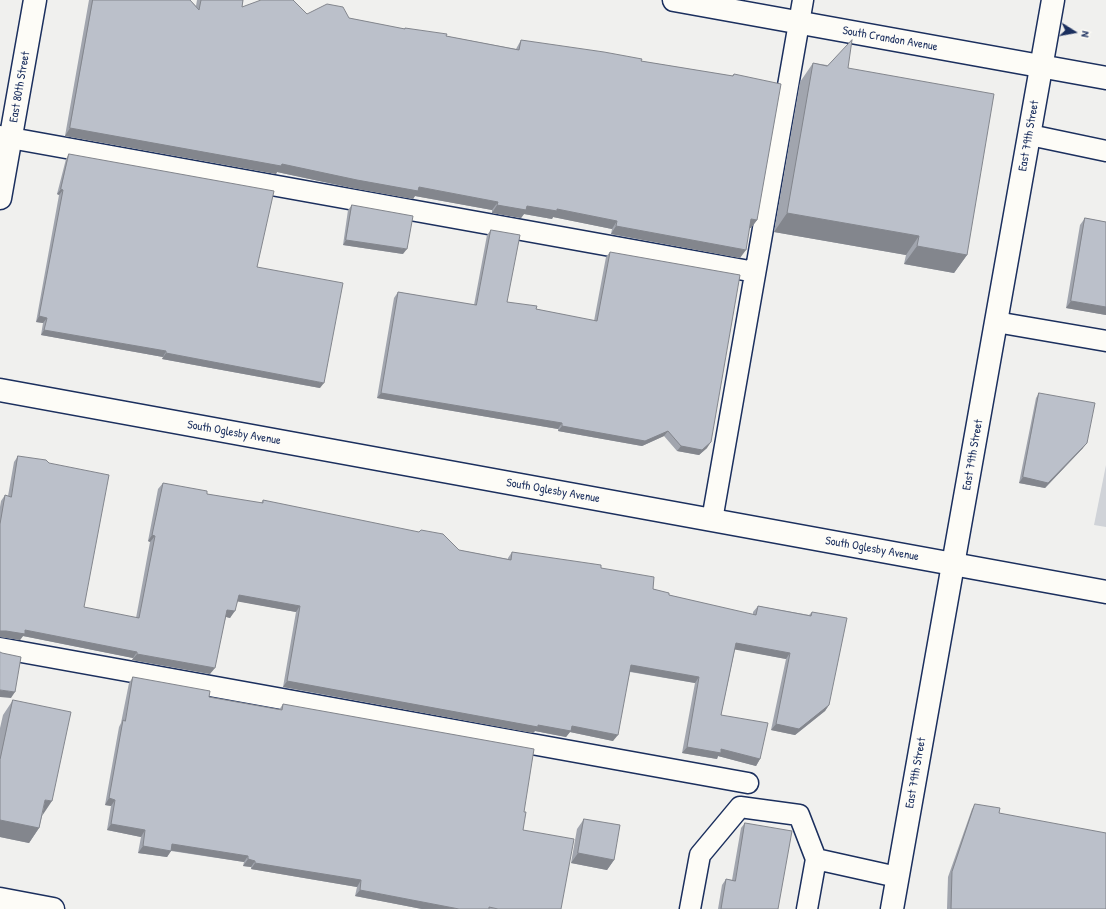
<!DOCTYPE html>
<html>
<head>
<meta charset="utf-8">
<style>
	body { margin:0 }
	#map { position:relative; width:1106px; height:909px; overflow:hidden; background:#f0f0ee; font-family:"Patrick Hand",sans-serif }
	canvas { display:block }
	.north { position:absolute; left:1054px; top:12px; width:40px; height:40px; -webkit-text-stroke:3px #fdfcf7; paint-order:stroke; rotate:101deg; font-size:11px; font-weight:700; line-height:16px; text-align:center; color:#1b2f5e }
	.north::after { content:''; display:block; margin:auto; width:14px; height:18px; background:#1b2f5e; clip-path:polygon(50% 0,100% 100%,50% 72%,0 100%) }
</style>
</head>
<body>
<div id="map">
<canvas width="1106" height="909"></canvas>
<div class="north">N</div>
</div>
<script>
const ctx = document.querySelector('canvas').getContext('2d');
ctx.lineJoin = 'round';
function fillPath(path, color) {
  ctx.fillStyle = color;
  ctx.fill(path, 'evenodd');
}
function stroke(path, color, width, dash) {
  ctx.strokeStyle = color;
  ctx.lineWidth = width;
  ctx.lineCap = dash ? 'butt' : 'round';
  ctx.setLineDash(dash || []);
  ctx.stroke(path);
}
function label(font, color, halo, rows, align = 'center') {
  ctx.font = font + ' "Patrick Hand",sans-serif';
  ctx.lineWidth = 3;
  ctx.setLineDash([]);
  ctx.textBaseline = 'middle';
  ctx.strokeStyle = halo;
  ctx.fillStyle = color;
  for (const [text, x, y, turn = 0] of rows) {
    ctx.save();
    ctx.translate(x, y);
    ctx.rotate((+turn || 0) * Math.PI / 180);
    ctx.textAlign = isNaN(turn) ? turn : align;
    if (halo) ctx.strokeText(text, 0, 0);
    ctx.fillText(text, 0, 0);
    ctx.restore();
  }
}
const green = new Path2D(`
	M1106,465V527L1094,525Z`);
const lane = new Path2D(`
	M1030,135L1106,151
	M0,136L755,272
	M996,322L1106,341
	M712,520L803,0
	M0,648L748,783
	M690,909L700,855L740,807L799,815L816,859
	M807,909L816,859L897,877`);
const street = new Path2D(`
	M674,0L1106,78
	M0,198L35,0
	M0,390L1106,592`);
const secondary = new Path2D(`
	M0,899L53,909
	M892,909L1053,0`);
const wall = new Path2D(`
	M89,0H190L196,6L197,0H243L242,7L349,18L404,29L405,28L446,36L516,49L521,40L641,61L732,76L734,74L757,220L751,228L749,227L740,258L611,234L612,229L553,217L552,219L524,214L521,218L492,213V210L415,196L413,199L352,188L277,172L276,174L65,136Z
	M813,63L848,68L967,255L954,273L904,264L906,255L774,232L800,82Z
	M69,154L257,267L320,388L162,359L163,357L41,335L43,323L36,322L59,195L57,194L66,159Z
	M352,205L403,254L343,245L348,210Z
	M1085,218L1106,222V315L1066,308L1080,225Z
	M491,230L507,302L536,309L594,321L606,257L610,252L707,448L699,455L677,451L664,436L642,446L558,431V429L377,398L394,298L398,292L474,305L487,235Z
	M1039,393L1083,448L1045,488L1019,483L1036,398Z
	M18,456L84,607L136,618L150,542L148,541L158,489L163,483L207,494L261,503L263,500L459,550L508,559V558L512,552L601,568L669,595L753,615V612L758,606L809,615L812,612L829,705L825,711L795,735L771,730L786,659L735,649L721,715L760,759L756,766L718,756L717,759L682,753L695,683L630,672L613,741L570,732L566,737L535,731L533,733L283,687L296,612L238,601L230,618L226,617L210,674L132,660L133,658L23,636L20,640L0,637V507L1,501L5,495L8,496L14,462Z
	M133,677L209,697L279,710L283,704L524,812L523,830L561,909H422L355,896L357,887L251,869V867L243,866L244,862L171,851L167,857L138,853L141,837L107,830L111,806L105,805L119,727L121,723L129,683Z
	M13,700L42,816L39,828L29,843L0,837V728L3,715Z
	M975,804L999,813L1106,909H947L948,877L972,809Z
	M584,819L614,860L607,870L571,863L577,829Z
	M745,823L778,909H718L722,885L726,879L732,880L741,828Z`);
const shadedWall = new Path2D(`
	M70,128L419,187L498,202L492,210L415,196L413,199L352,188L277,172L276,174L65,136Z
	M61,189L63,190L59,195L57,194Z
	M497,205L527,206L557,209L617,221L612,229L553,217L552,219L524,214L521,218L492,213Z
	M787,213L919,236L906,255L774,232Z
	M751,219L757,220L751,228L745,227Z
	M616,226L746,250L740,258L611,234Z
	M346,240L407,249L403,254L343,245Z
	M917,246L967,255L954,273L904,264Z
	M1071,301L1106,307V315L1066,308Z
	M39,316L47,318L43,323L36,322Z
	M44,330L166,351L163,357L41,335Z
	M166,353L324,383L320,388L162,359Z
	M381,393L562,423L558,429L377,398Z
	M562,426L668,431L664,436L642,446L558,431Z
	M711,442L707,448L699,455L677,451L681,446Z
	M1087,443L1083,448L1045,488L1019,483L1023,477Z
	M152,535L155,536L150,542L148,541Z
	M239,595L300,606L296,612L235,601Z
	M227,610L235,611L230,618L223,616Z
	M25,630L137,652L133,658L23,636L20,640L0,637V631H1Z
	M736,643L790,653L786,659L732,649Z
	M137,654L215,668L210,674L132,660Z
	M631,665L699,677L695,683L627,671Z
	M287,681L538,725L572,726L618,735L613,741L570,732L566,737L535,731L533,733L283,687Z
	M0,690L15,692L11,698L0,697Z
	M829,705L825,711L795,735L771,730L776,724Z
	M687,747L721,749L760,759L756,766L718,756L717,759L682,753Z
	M109,798L115,800L111,806L105,805Z
	M45,800L52,801L42,816Z
	M0,820L39,828L29,843L0,837Z
	M111,824L145,830L141,837L107,830Z
	M172,844L248,856L244,862L168,850Z
	M143,846L171,851L167,857L138,853Z
	M578,853L614,860L607,870L571,863Z
	M248,859L255,861L251,867L243,866Z
	M255,863L361,880L357,887L251,869Z
	M360,890L459,909H422L355,896Z`);
const building = new Path2D(`
	M93,0H190L199,10L201,0H243L242,7L261,0H293L307,14L327,4L343,7L349,18L405,29V28L447,34L446,36L519,50L521,40L604,52L642,59L641,61L733,76L734,74L781,84L757,220L751,219L746,250L616,226L617,221L557,209V211L527,206L526,210L497,205L498,202L419,187L418,191L357,180L282,164L281,166L70,128Z
	M852,40L848,68L994,94L967,255L917,246L919,236L787,213L813,63L827,66Z
	M69,154L274,191L257,267L343,283L324,383L166,353V351L44,330L47,318L39,316L63,190L61,189Z
	M352,205L413,216L407,249L346,240Z
	M1085,218L1106,222V307L1071,301Z
	M491,230L520,235L507,302L537,306L536,309L597,321L610,252L740,275L711,442L702,450L681,446L668,431L645,441L562,426V423L381,393L398,292L476,305Z
	M1039,393L1095,403L1087,443L1048,483L1023,477Z
	M18,456L46,460L49,463L109,475L84,607L139,618L155,536L152,535L163,483L207,491V494L263,503V500L419,532L421,530L443,534L459,550L511,560L512,552L601,565V568L654,577L653,589L669,593V595L756,615L758,606L811,616L812,612L847,618L829,705L799,729L776,724L790,653L736,643L721,715L768,723L760,759L721,749V753L687,747L699,677L631,665L618,735L572,726L571,731L538,725V727L287,681L300,606L239,595L235,611L227,610L215,668L137,654V652L25,630V634L6,631H0V524L5,495L11,497Z
	M0,652L2,653L21,657L15,692L0,690Z
	M133,677L210,691L209,697L282,710L283,704L534,749L524,812H526L523,830L574,839L561,909H498L489,907V909H459L360,890L361,880L255,863V861L248,859V856L172,844L171,851L143,846L145,830L111,824L115,800L109,798L123,720L125,721Z
	M13,700L71,712L52,801L45,800L39,828L0,820V760Z
	M975,804L1000,808L999,813L1106,833V909H951L952,872Z
	M584,819L620,825L614,860L578,853Z
	M745,823L792,831L778,909H721L726,879L735,881Z`);
const streetNames = [
	["South Crandon Avenue",890,39,10],
	["East 80th Street",20,87,-80],
	["East 79th Street",1029,136,-80],
	["South Oglesby Avenue",234,433,10],
	["East 79th Street",973,455,-80],
	["South Oglesby Avenue",553,491,10],
	["South Oglesby Avenue",872,549,10],
	["East 79th Street",916,773,-80]
];
fillPath(green, '#d0d3d8');
stroke(lane, '#1b2f5e', 23);
stroke(street, '#1b2f5e', 25);
stroke(secondary, '#1b2f5e', 25);
stroke(lane, '#fdfcf7', 20);
stroke(street, '#fdfcf7', 22);
stroke(secondary, '#fdfcf7', 22);
fillPath(wall, '#a1a5ae');
fillPath(shadedWall, '#83868d');
fillPath(building, '#bbc0ca');
stroke(building, '#83868d', 1);
label('12px', '#1b2f5e', '#fdfcf7', streetNames);
</script>
</body>
</html>
